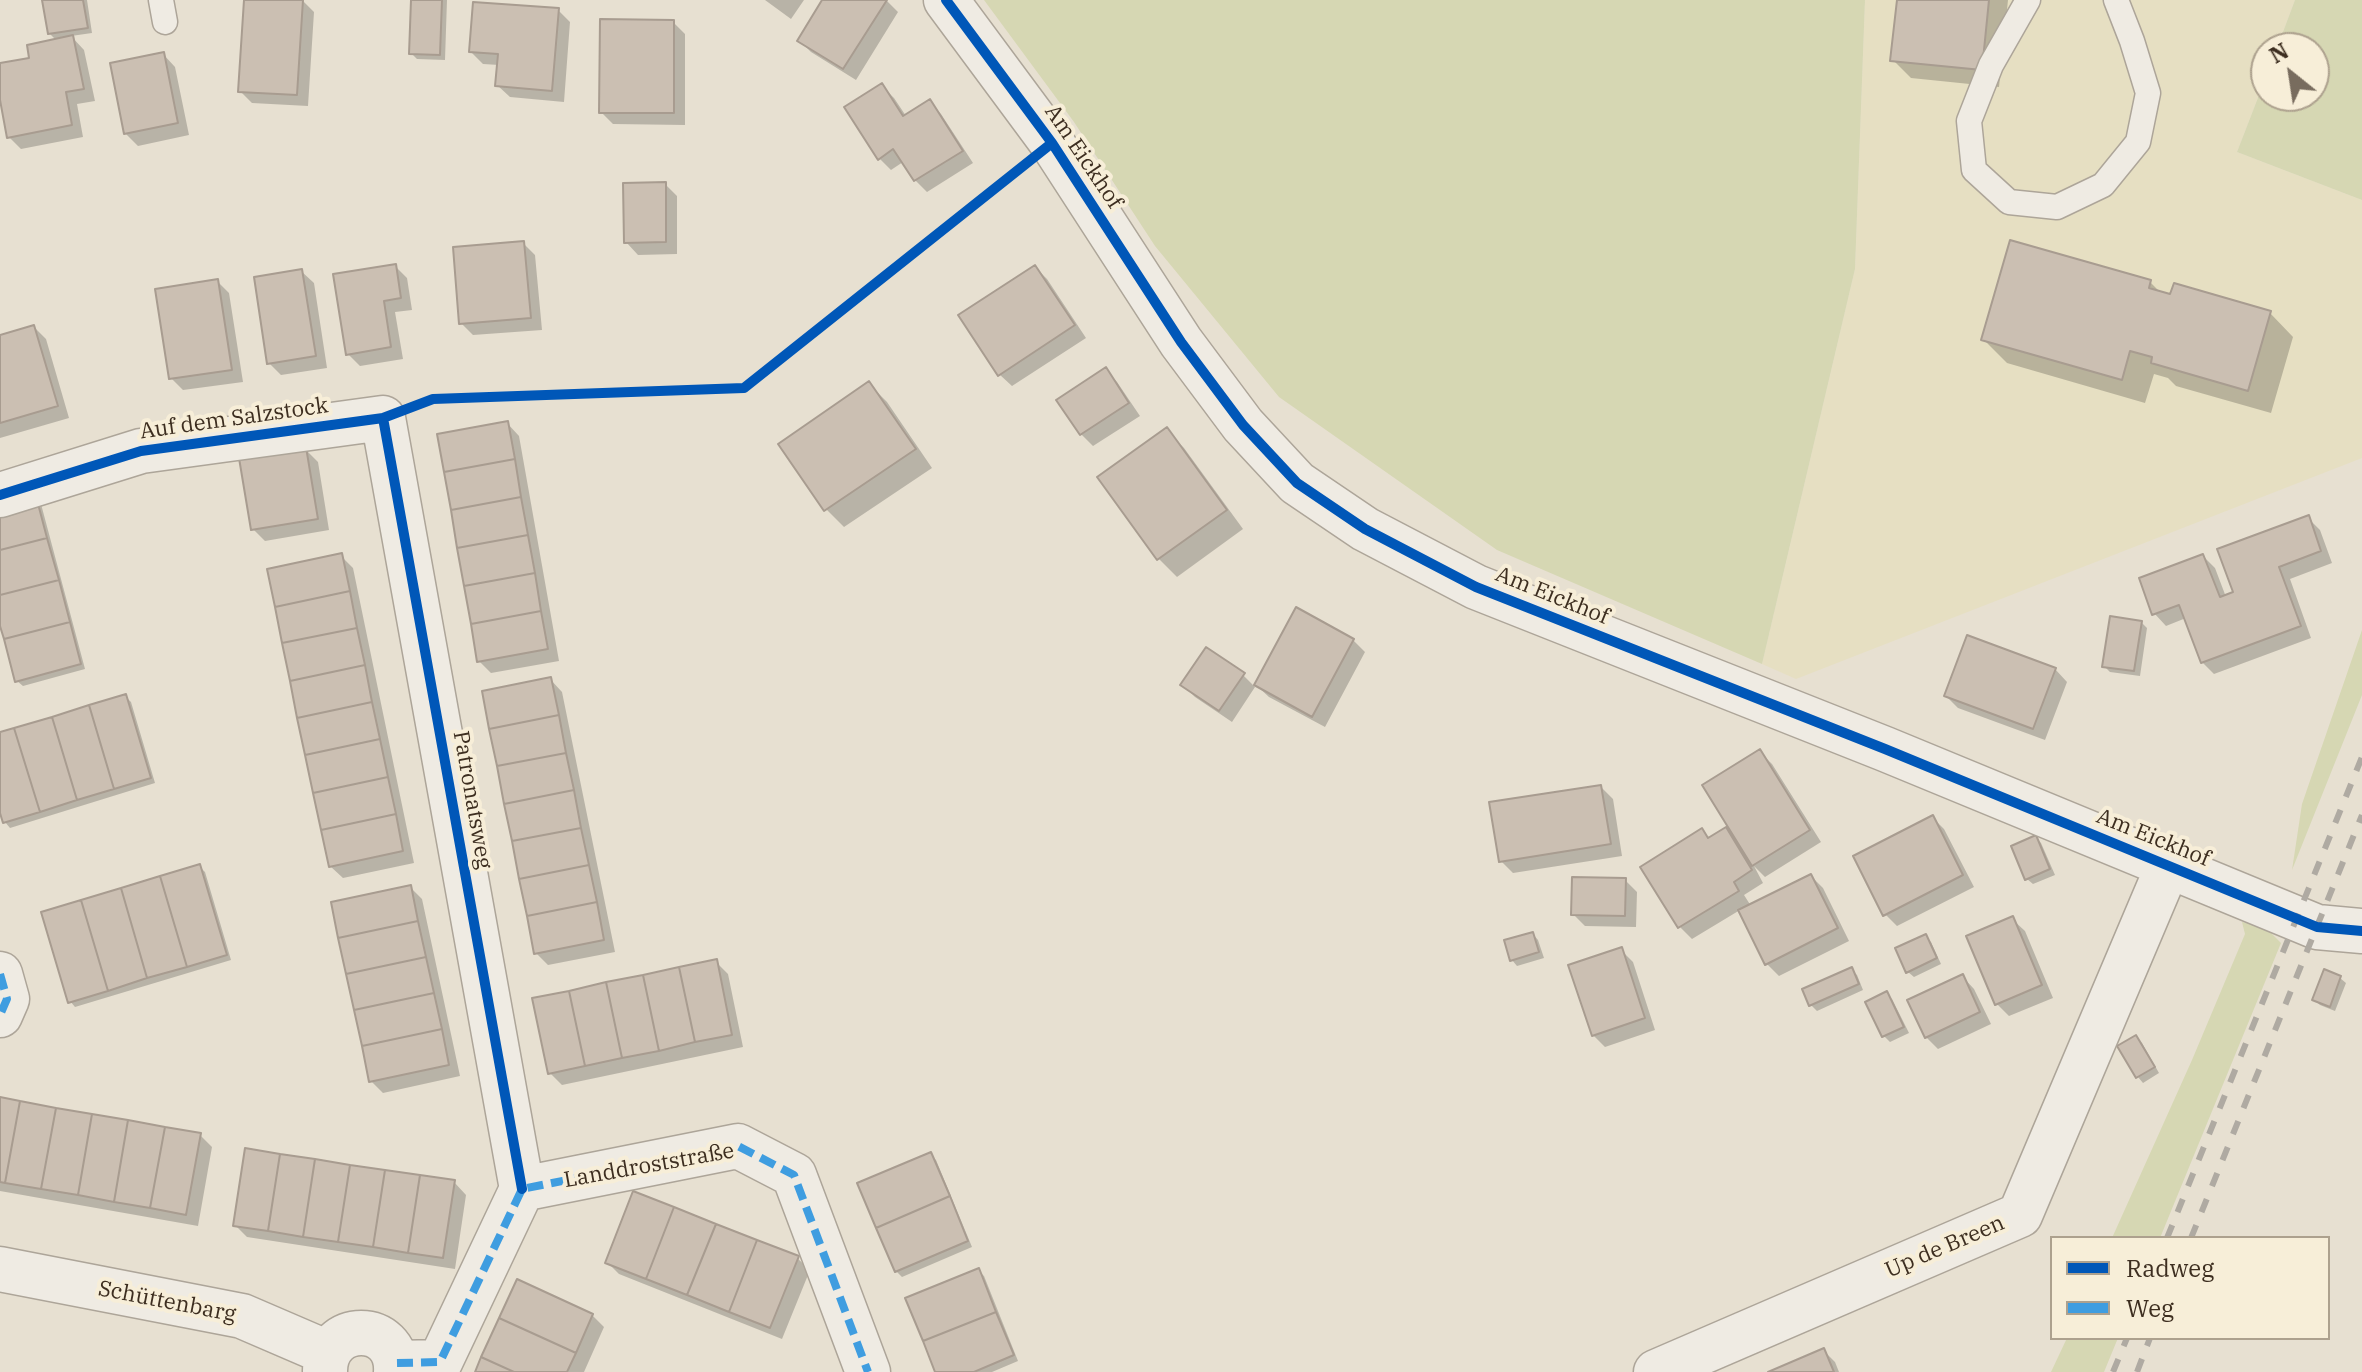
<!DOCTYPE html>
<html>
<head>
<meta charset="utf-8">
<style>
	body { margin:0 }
	#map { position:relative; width:2362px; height:1372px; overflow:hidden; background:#e7e0d1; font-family:"IBM Plex Serif",serif }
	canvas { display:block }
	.legend { position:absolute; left:2050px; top:1236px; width:280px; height:104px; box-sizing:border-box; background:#f7eed8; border:2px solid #ada18e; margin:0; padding:10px 14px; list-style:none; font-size:24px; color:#3d2e20 }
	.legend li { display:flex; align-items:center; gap:16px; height:40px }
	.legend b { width:40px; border:2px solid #ada18e }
	.north { position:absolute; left:2250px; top:32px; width:80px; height:80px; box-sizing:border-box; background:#f7eed8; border:2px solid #ada18e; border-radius:50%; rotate:330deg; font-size:22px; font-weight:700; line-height:32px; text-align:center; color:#3d2e20 }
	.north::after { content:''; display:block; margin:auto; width:28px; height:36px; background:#786c5e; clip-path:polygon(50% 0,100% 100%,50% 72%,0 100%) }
</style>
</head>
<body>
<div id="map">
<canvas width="2362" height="1372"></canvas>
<ul class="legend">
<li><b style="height:10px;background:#0057b8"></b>Radweg</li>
<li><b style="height:10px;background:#3f9de0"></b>Weg</li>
</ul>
<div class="north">N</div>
</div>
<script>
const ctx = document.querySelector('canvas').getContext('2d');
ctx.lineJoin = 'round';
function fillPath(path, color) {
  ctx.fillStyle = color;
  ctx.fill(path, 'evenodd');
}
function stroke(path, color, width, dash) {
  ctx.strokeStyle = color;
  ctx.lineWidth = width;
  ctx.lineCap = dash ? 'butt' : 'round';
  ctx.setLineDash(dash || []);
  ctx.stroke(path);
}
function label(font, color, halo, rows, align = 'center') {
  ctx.font = font + ' "IBM Plex Serif",serif';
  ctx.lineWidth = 8;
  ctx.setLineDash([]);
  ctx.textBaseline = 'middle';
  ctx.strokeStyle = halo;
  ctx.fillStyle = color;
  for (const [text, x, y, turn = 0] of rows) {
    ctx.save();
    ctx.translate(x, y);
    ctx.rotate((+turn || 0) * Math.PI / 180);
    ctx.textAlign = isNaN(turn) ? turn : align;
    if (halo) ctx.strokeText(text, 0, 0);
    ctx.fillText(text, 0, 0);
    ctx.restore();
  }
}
const farmland = new Path2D(`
	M1865,0H2295L2277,48H2266V77L2237,152L2362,200V458L1796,679L1762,664L1855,269Z`);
const green = new Path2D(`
	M984,0H1865L1855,269L1762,664L1497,550L1279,397L1155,246L1074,122Z
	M2295,0H2362V200L2237,152L2266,77V96H2314V48H2277Z
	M2362,630V695L2292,870L2302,804Z
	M2242,922L2265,927L2281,943L2160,1238H2112L2192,1060L2245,934Z
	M2067,1338H2118L2104,1372H2051Z`);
const shadow = new Path2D(`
	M44,0H87L92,33L71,36L84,50L95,101L77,104L83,137L21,149L9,137L0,89V65L31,59L57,41L49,33Z
	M246,0H302L314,12L308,106L252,103L240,91Z
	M413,0H447L445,60L417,59L411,53Z
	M765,0H804L791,19Z
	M825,0H886L898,12L856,80L811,52L799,40Z
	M1899,0H2008L1999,87L1911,78L1893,60Z
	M558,10L570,22L564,102L510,97L497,85L499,65L483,64L471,52Z
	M673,22L685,34V125L613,124L601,112Z
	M163,54L175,67L189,135L138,146L126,134Z
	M882,86L894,98L906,116L929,102L941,114L973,163L927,192L915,180L903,162L891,170L879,158Z
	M665,184L677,196V254L638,255L626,242Z
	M523,243L535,255L542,330L473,335L461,323Z
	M395,266L407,278L412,310L395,312L403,359L360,366L348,354Z
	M1035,267L1047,279L1086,338L1012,386L999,374Z
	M301,271L314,283L327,368L281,375L269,363Z
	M217,281L229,293L243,382L183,390L171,378Z
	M2150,282L2161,293L2270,313L2293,337L2271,413L2176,386L2168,378L2154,374L2145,403L2007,363L1984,340Z
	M34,327L46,339L69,418L0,438V337Z
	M1105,370L1117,382L1140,416L1093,446L1081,434Z
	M869,384L887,402L932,468L844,527L826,509Z
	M507,423L519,436L559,661L491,673L479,661Z
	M1166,430L1184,448L1243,529L1177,577L1159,559L1100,477Z
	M306,450L318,462L329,530L265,541L253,529Z
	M41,504L85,669L23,686L17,681L0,617V508Z
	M2308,518L2320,530L2332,563L2290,579L2311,638L2214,674L2202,662L2186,618L2166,626L2154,613L2203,556L2215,568L2226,597L2235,593Z
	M341,556L353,568L414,863L343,878L330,866Z
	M2141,622L2147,628L2140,676L2110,672L2104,666Z
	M1353,640L1365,652L1325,727L1269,697L1256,685Z
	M2055,669L2067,682L2045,740L1958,708L1946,696Z
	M1243,675L1255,687L1232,722L1195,697L1183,685Z
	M550,679L562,692L615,952L548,965L536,953Z
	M125,696L131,702L155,783L10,828L5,822L0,806V735Z
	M1760,752L1772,764L1821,842L1765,877L1754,866L1763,883L1744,895L1751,906L1811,876L1823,888L1849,941L1779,976L1767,964L1740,910L1692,939L1680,927L1643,867L1702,831L1710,839L1730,827Z
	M1601,787L1613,799L1622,856L1513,873L1501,861Z
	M1932,817L1944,829L1974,887L1897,926L1885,914Z
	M2035,837L2041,843L2055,875L2033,884L2027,879Z
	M200,867L205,872L231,960L75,1007L70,1001Z
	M1625,880L1637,892L1636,927L1585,926L1573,914Z
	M410,887L422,899L460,1076L383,1093L371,1081Z
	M2012,919L2025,931L2053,998L2009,1016L1997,1004Z
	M1533,934L1538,940L1544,958L1517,966L1512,960Z
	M1925,937L1931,942L1941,964L1914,977L1908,972Z
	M1621,950L1633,962L1655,1030L1605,1047L1593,1035Z
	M716,962L728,974L743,1047L562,1085L550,1073Z
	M1851,970L1857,975L1863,990L1817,1011L1811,1005L1804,990Z
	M1962,976L1974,989L1991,1024L1938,1049L1926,1037Z
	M2340,978L2346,983L2335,1011L2320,1005L2314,1000Z
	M1886,994L1892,999L1909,1033L1890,1042L1884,1036L1868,1002Z
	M2136,1037L2142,1043L2159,1073L2143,1083L2138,1077L2120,1046Z
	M0,1099L200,1135L212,1147L198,1226L0,1191Z
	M930,1155L936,1160L972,1247L902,1277L896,1271Z
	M454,1182L466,1195L455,1269L247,1237L235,1225Z
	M797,1258L810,1270L782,1339L619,1274L607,1262Z
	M978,1270L984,1276L1018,1361L992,1372H937Z
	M592,1315L604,1327L584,1372H477Z
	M1823,1350L1835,1362L1839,1372H1773Z`);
const building = new Path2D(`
	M42,0H83L88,28L48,34Z
	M244,0H303L297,95L238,92Z
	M411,0H442L440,55L409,54Z
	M822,0H887L843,69L797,41Z
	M1897,0H1989L1982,70L1890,61Z
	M473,2L559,8L552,91L495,86L498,54L469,52Z
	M600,19L674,20V113H599Z
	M73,35L84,89L66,92L72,125L7,138L0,100V63L29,58L27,45Z
	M164,52L178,123L124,134L110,63Z
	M882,83L903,116L930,99L963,151L914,181L893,149L878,160L844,107Z
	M666,182V242L624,243L623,183Z
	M2010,240L2151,280L2149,288L2170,294L2174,283L2271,311L2248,391L2151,363L2152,357L2130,351L2122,380L1981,340Z
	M524,241L531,318L459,324L453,247Z
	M396,264L401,298L384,301L391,347L346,355L333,274Z
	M1035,265L1075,325L998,376L958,315Z
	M302,269L316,356L267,364L254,277Z
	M218,279L232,370L169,379L155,289Z
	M34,325L58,406L0,423V335Z
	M1106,367L1129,403L1080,435L1056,400Z
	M869,381L916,449L824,511L778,444Z
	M508,421L515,459L444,472L437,434Z
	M1167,427L1227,510L1157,560L1097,477Z
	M306,447L318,519L251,530L239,458Z
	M515,459L521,497L451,510L444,472Z
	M36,496L47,538L0,550V506Z
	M521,497L528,535L457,548L451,510Z
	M2309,515L2321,551L2279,567L2301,626L2201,663L2179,605L2152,615L2139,578L2203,554L2220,597L2233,592L2217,549Z
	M528,535L535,573L464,586L457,548Z
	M47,538L59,580L0,595V550Z
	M342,553L350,591L275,607L267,569Z
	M535,573L541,611L471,624L464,586Z
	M59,580L70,622L4,639L0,626V595Z
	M350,591L357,628L282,643L275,607Z
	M1296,607L1354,639L1312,717L1254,685Z
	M541,611L548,649L477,662L471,624Z
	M2110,616L2142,621L2134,671L2102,667Z
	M70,622L81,664L15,682L4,639Z
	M357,628L365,665L290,681L282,643Z
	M1967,635L2056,668L2033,729L1944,696Z
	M1206,647L1245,673L1219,711L1180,685Z
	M365,665L372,702L297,718L290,681Z
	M551,677L559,715L489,729L482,691Z
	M126,694L151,778L114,789L89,705Z
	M372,702L380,739L305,755L297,718Z
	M89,705L114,789L77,800L52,717Z
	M559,715L566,753L497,766L489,729Z
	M52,717L77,800L40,812L14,728Z
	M14,728L40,812L3,823L0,813V732Z
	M380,739L388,777L313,793L305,755Z
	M1760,749L1810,830L1752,866L1702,785Z
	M566,753L574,790L504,804L497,766Z
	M388,777L396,814L321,830L313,793Z
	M1601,785L1611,844L1499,862L1489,802Z
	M574,790L581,828L512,841L504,804Z
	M396,814L403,851L329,867L321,830Z
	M1933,815L1963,875L1883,916L1853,856Z
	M1726,827L1752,870L1734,882L1739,891L1678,928L1640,867L1702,828L1708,838Z
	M581,828L589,865L519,879L512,841Z
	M2036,835L2050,869L2025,880L2011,846Z
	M200,864L227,955L187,967L160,876Z
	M589,865L597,902L527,916L519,879Z
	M1811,874L1838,928L1765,965L1738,910Z
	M160,876L187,967L147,978L121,888Z
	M1572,877L1626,878L1625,916L1571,915Z
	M411,885L418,921L338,938L331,902Z
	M121,888L147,978L108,991L81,900Z
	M81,900L108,991L68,1003L41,912Z
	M597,902L604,940L534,954L527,916Z
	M2013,916L2042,985L1995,1005L1966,936Z
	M418,921L426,957L346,974L338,938Z
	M1533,932L1539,952L1510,961L1504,940Z
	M1926,934L1937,958L1906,973L1895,948Z
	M1622,947L1645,1018L1592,1036L1568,965Z
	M426,957L434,993L354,1010L346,974Z
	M717,959L732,1035L695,1042L679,967Z
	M679,967L695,1042L659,1051L643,975Z
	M1852,967L1859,984L1809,1006L1802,989Z
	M2324,969L2341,976L2330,1007L2312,1000Z
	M1963,974L1980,1012L1925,1038L1907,1000Z
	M643,975L659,1051L622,1058L606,982Z
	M606,982L622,1058L585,1066L569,991Z
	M569,991L585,1066L548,1074L532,998Z
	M1887,991L1904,1027L1882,1037L1865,1002Z
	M434,993L442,1029L362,1046L354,1010Z
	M442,1029L449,1065L369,1082L362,1046Z
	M2136,1035L2155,1067L2136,1078L2117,1046Z
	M0,1097L20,1101L5,1183L0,1182Z
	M20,1101L56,1108L41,1189L5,1183Z
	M56,1108L92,1114L78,1195L41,1189Z
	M92,1114L128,1120L114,1202L78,1195Z
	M128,1120L165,1127L150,1208L114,1202Z
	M165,1127L201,1133L186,1215L150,1208Z
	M245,1148L280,1154L268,1231L233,1226Z
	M931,1152L950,1196L876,1228L857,1183Z
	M280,1154L315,1159L303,1237L268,1231Z
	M315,1159L350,1165L338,1242L303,1237Z
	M350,1165L385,1170L373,1247L338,1242Z
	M385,1170L420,1175L408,1253L373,1247Z
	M420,1175L455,1180L443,1258L408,1253Z
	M633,1191L674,1207L646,1279L605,1263Z
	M950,1196L968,1241L895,1272L876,1228Z
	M674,1207L716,1224L687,1295L646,1279Z
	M716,1224L757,1240L729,1312L687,1295Z
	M757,1240L799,1256L770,1328L729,1312Z
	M979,1268L996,1312L923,1341L905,1298Z
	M517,1279L593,1314L576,1353L499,1318Z
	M996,1312L1014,1355L974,1372H935L923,1341Z
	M499,1318L576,1353L567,1372H514L481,1357Z
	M1824,1348L1834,1372H1768Z
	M481,1357L514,1372H475Z`);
const lane = new Path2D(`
	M161,0L165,22
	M2028,0L1991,65L1969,121L1974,170L2009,202L2057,207L2103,185L2138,142L2148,93L2132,41L2116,0`);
const street = new Path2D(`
	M946,0L1052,143L1181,342L1243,425L1297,483L1365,529L1476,587L1885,749L2317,927L2362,931
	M0,495L141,451L383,418L522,1189
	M0,974L7,999L0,1015
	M0,1269L242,1316L328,1353
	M397,1363L440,1362L522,1189L738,1146L794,1175L868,1372
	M325,1372C324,1320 399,1320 396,1372
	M1656,1372L2020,1215L2168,866`);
const rail = new Path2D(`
	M2167,1238L2362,757
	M2191,1238L2362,815
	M2113,1372L2127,1338
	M2137,1372L2150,1338`);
const quiet = new Path2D(`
	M0,974L7,999L0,1015
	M397,1363L440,1362L522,1189L738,1146L794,1175L868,1372`);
const cycleway = new Path2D(`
	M946,0L1052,143L1181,342L1243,425L1297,483L1365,529L1476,587L1885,749L2317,927L2362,931
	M383,418L522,1189
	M0,495L141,451L383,418L433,399L744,388L1052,143`);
const streetNames = [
	["Am Eickhof",1083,157,56],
	["Auf dem Salzstock",234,419,-8],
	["Am Eickhof",1552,596,22],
	["Patronatsweg",472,800,80],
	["Am Eickhof",2153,838,22],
	["Landdroststraße",649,1166,-10],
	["Up de Breen",1945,1247,-23],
	["Schüttenbarg",167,1302,11]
];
fillPath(farmland, '#e6dfc2');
fillPath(green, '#d6d7b3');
fillPath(shadow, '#0003');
fillPath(building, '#cbbfb2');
stroke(building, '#a89c90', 2);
stroke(lane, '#ada599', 27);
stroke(street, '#ada599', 47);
stroke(lane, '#efebe3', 24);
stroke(street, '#efebe3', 44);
stroke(rail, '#afaaa2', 6, [14, 14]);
stroke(quiet, '#3f9de0', 8, [16, 8]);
stroke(cycleway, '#0057b8', 10);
label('22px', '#3d2e20', '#f7eed8', streetNames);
</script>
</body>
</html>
